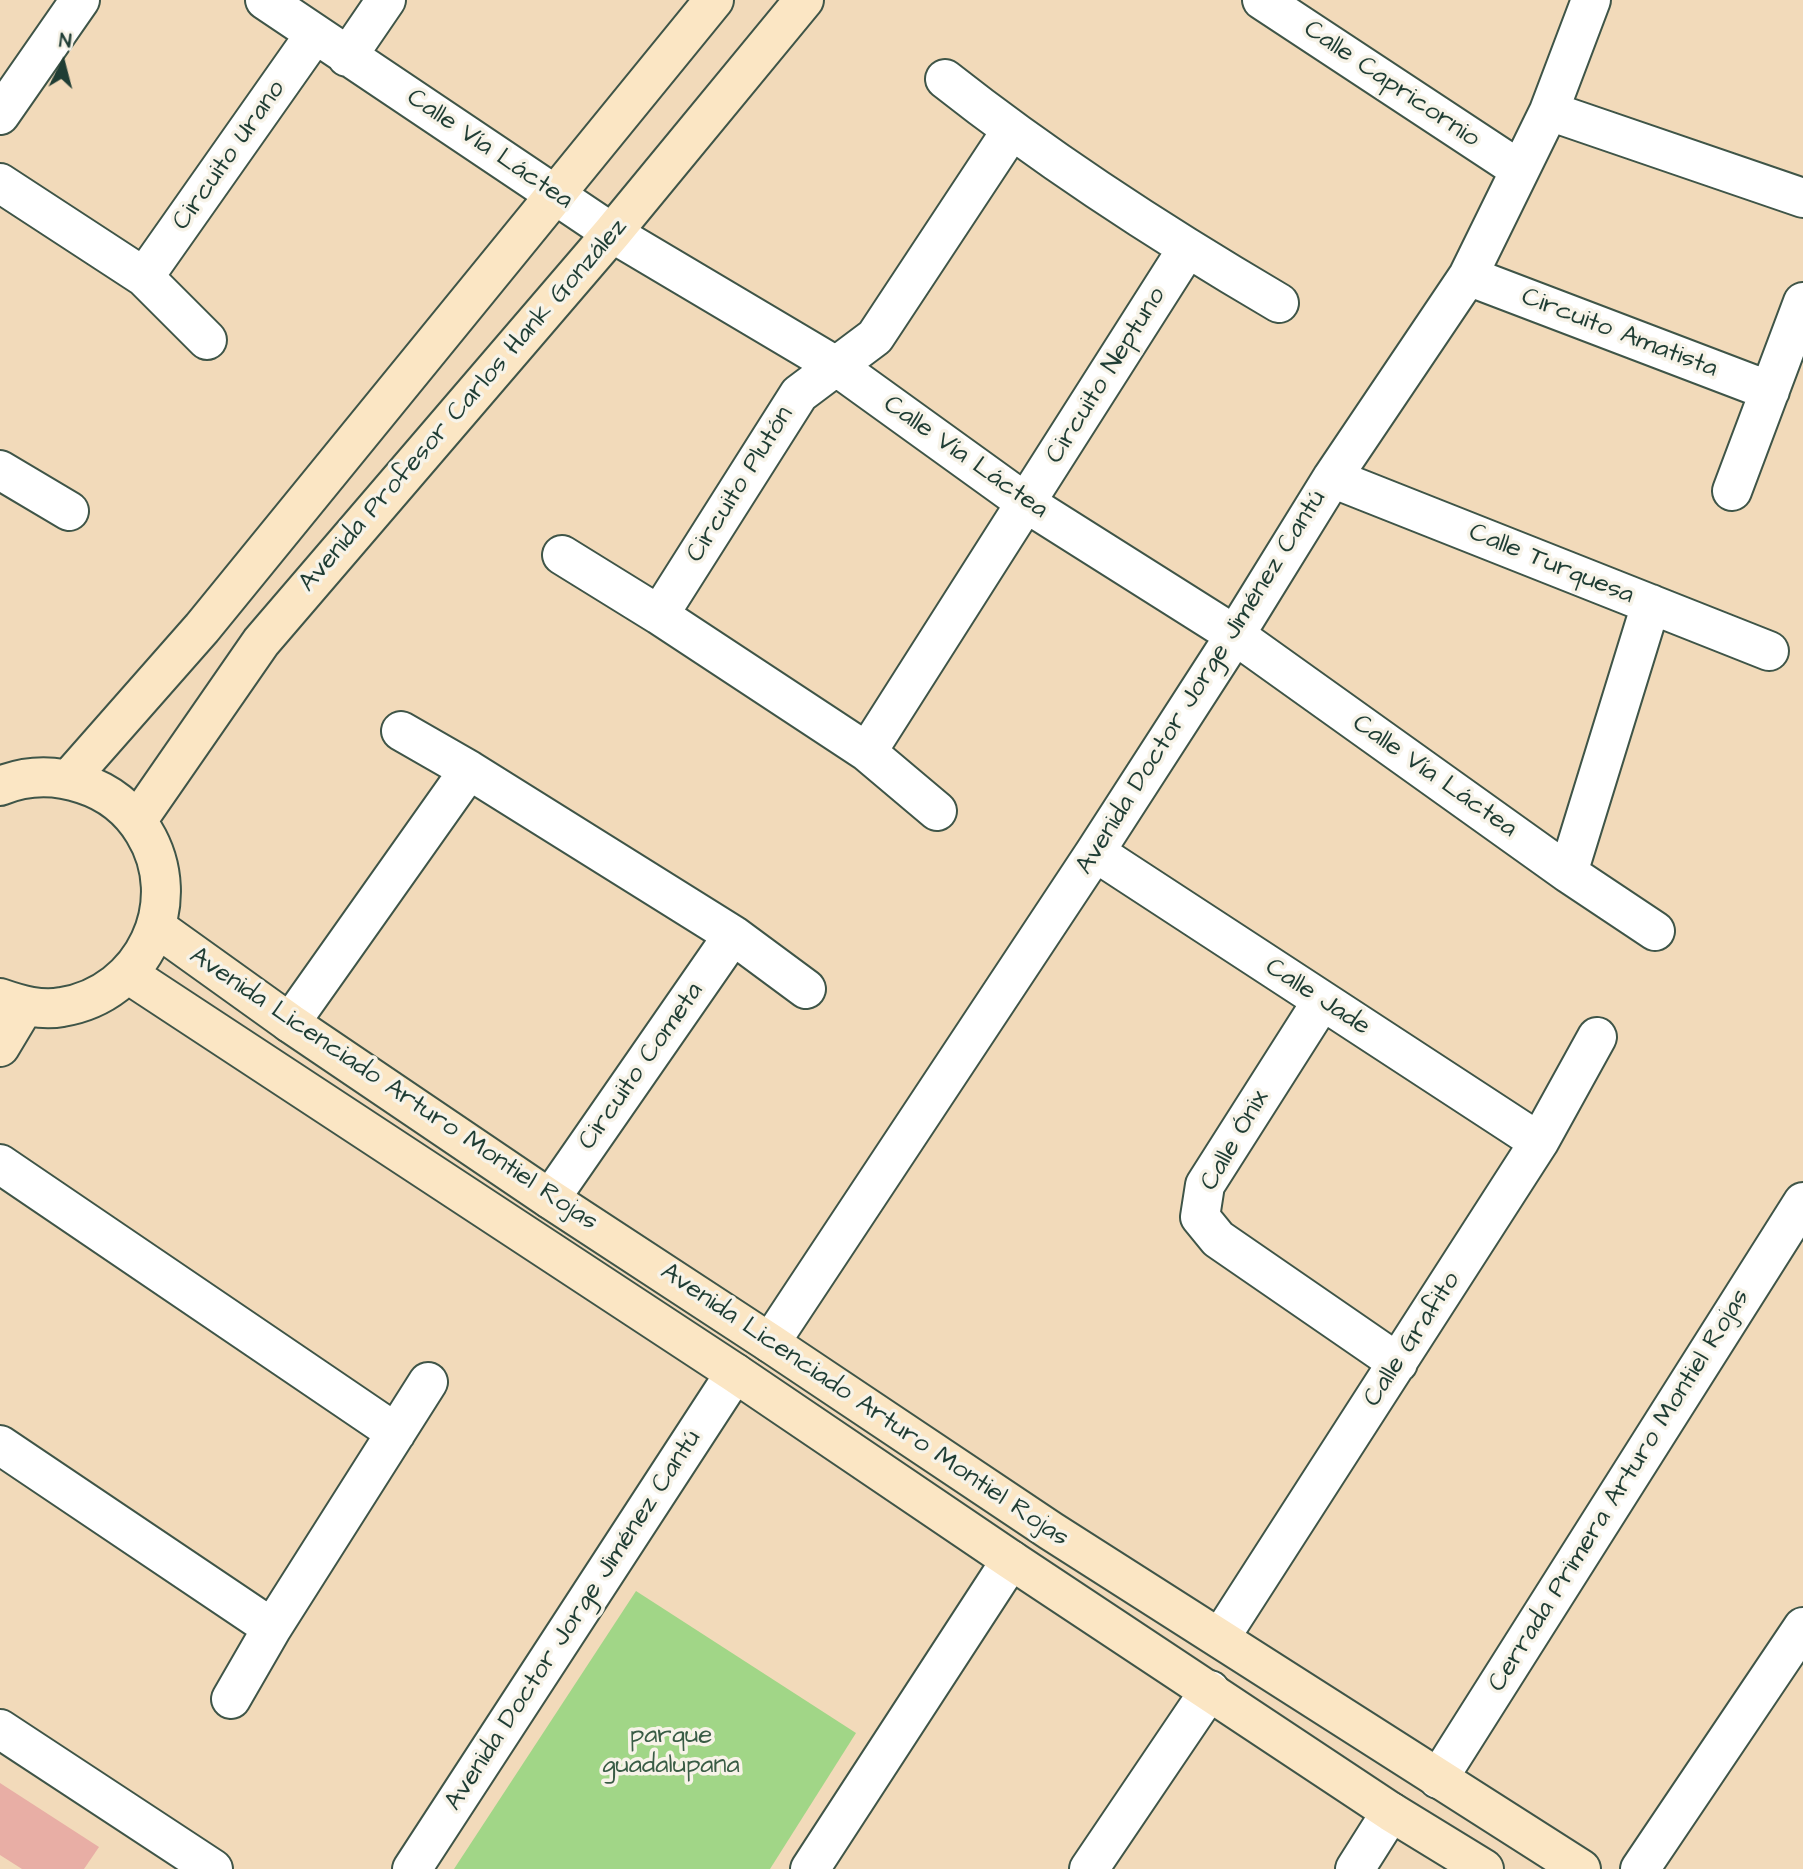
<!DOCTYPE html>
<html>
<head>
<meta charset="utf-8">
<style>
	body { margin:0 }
	#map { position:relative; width:1803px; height:1869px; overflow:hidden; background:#f2daba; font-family:"Architects Daughter",sans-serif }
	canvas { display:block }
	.north { position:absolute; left:28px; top:28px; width:70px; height:70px; -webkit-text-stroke:5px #f7f3e8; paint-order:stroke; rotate:6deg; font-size:19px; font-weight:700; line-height:28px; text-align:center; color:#1f3d34 }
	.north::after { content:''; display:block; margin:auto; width:24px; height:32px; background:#1f3d34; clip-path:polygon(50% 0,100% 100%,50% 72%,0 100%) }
</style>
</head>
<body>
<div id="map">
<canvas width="1803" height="1869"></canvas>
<div class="north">N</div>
</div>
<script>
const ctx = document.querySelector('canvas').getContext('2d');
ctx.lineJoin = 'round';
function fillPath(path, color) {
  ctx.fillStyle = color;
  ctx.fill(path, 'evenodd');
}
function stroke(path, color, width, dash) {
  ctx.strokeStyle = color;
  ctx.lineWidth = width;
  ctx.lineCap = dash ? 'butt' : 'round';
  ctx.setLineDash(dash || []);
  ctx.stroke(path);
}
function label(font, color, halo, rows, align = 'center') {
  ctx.font = font + ' "Architects Daughter",sans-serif';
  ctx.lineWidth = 7;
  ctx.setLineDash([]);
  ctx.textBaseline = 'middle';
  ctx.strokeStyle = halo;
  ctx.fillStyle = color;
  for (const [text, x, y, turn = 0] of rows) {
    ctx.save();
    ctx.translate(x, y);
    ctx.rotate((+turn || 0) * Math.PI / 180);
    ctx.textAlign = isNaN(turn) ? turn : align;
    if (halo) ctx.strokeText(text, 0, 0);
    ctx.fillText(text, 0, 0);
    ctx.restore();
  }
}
const green = new Path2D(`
	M636,1591L856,1733L770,1869H454Z`);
const building = new Path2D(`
	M0,1783L99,1847L84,1869H22L0,1855Z`);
const street = new Path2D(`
	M265,0L612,233L836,366L1026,503L1235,635L1568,873L1655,931
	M1262,0L1520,170
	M347,57L386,0
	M945,79C1050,162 1163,235 1279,303
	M1549,111L1803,198
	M0,115L80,0
	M0,183L144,277L207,340
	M1468,276L1770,391
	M144,277L315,34
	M0,470L69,511
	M1332,478L1769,651
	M1732,491L1803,302
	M562,555L659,615L867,752L937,811
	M659,615L799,394L875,337L1011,131
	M401,731L469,770L733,935L806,989
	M867,752L1187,249
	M1095,852L1539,1142
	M1568,873L1651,604
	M1322,1001L1205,1185L1200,1217L1218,1239L1398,1363
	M290,1023L469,770
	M0,1164L396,1433
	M550,1199L733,935
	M770,1343L1095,852L1235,635L1332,478L1468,276L1549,111L1591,0
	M0,1445L272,1628
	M1220,1638L1539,1142L1597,1037
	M231,1699L272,1628L428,1382
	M0,1729L213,1869
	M1438,1779L1803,1202
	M412,1869L735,1373
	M810,1869L1011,1560
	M1089,1869L1210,1690
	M1355,1869L1391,1812
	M1640,1869L1803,1627`);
const secondary = new Path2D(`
	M69,779L202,628L714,0
	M0,786C27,775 56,775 83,784C108,792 130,809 144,832C187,902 144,994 62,1007C41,1011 20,1005 0,998
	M137,821L261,642L612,233L804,0
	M156,927L290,1023L550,1199L770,1343L1051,1531L1581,1869
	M128,974L735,1373L1011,1560L1391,1812L1484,1869
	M0,1047L24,1007`);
const streetNames = [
	["Calle Capricornio",1391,85,34],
	["Calle Vía Láctea",489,150,34],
	["Circuito Urano",230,156,-55],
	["Circuito Amatista",1619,334,21],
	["Circuito Neptuno",1107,376,-58],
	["Avenida Profesor Carlos Hank González",464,406,-49],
	["Calle Vía Láctea",965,458,35],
	["Circuito Plutón",741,485,-58],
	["Calle Turquesa",1551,565,22],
	["Avenida Doctor Jorge Jiménez Cantú",1202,683,-58],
	["Calle Vía Láctea",1434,777,35],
	["Calle Jade",1317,998,33],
	["Circuito Cometa",642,1067,-55],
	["Avenida Licenciado Arturo Montiel Rojas",393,1090,34],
	["Calle Ónix",1236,1141,-60],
	["Calle Grafito",1413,1340,-57],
	["Avenida Licenciado Arturo Montiel Rojas",864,1406,34],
	["Cerrada Primera Arturo Montiel Rojas",1620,1491,-58],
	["Avenida Doctor Jorge Jiménez Cantú",574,1621,-57]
];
const parkNames = [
	["parque",671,1737],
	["guadalupana",671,1767]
];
fillPath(green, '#a1d687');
fillPath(building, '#e8aea5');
stroke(street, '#3f5548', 42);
stroke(secondary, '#3f5548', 42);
stroke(street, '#fff', 38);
stroke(secondary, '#fbe6c4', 38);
label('26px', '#1f3d34', '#f7f3e8', streetNames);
label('26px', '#395c45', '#f7f3e8', parkNames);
</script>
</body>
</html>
